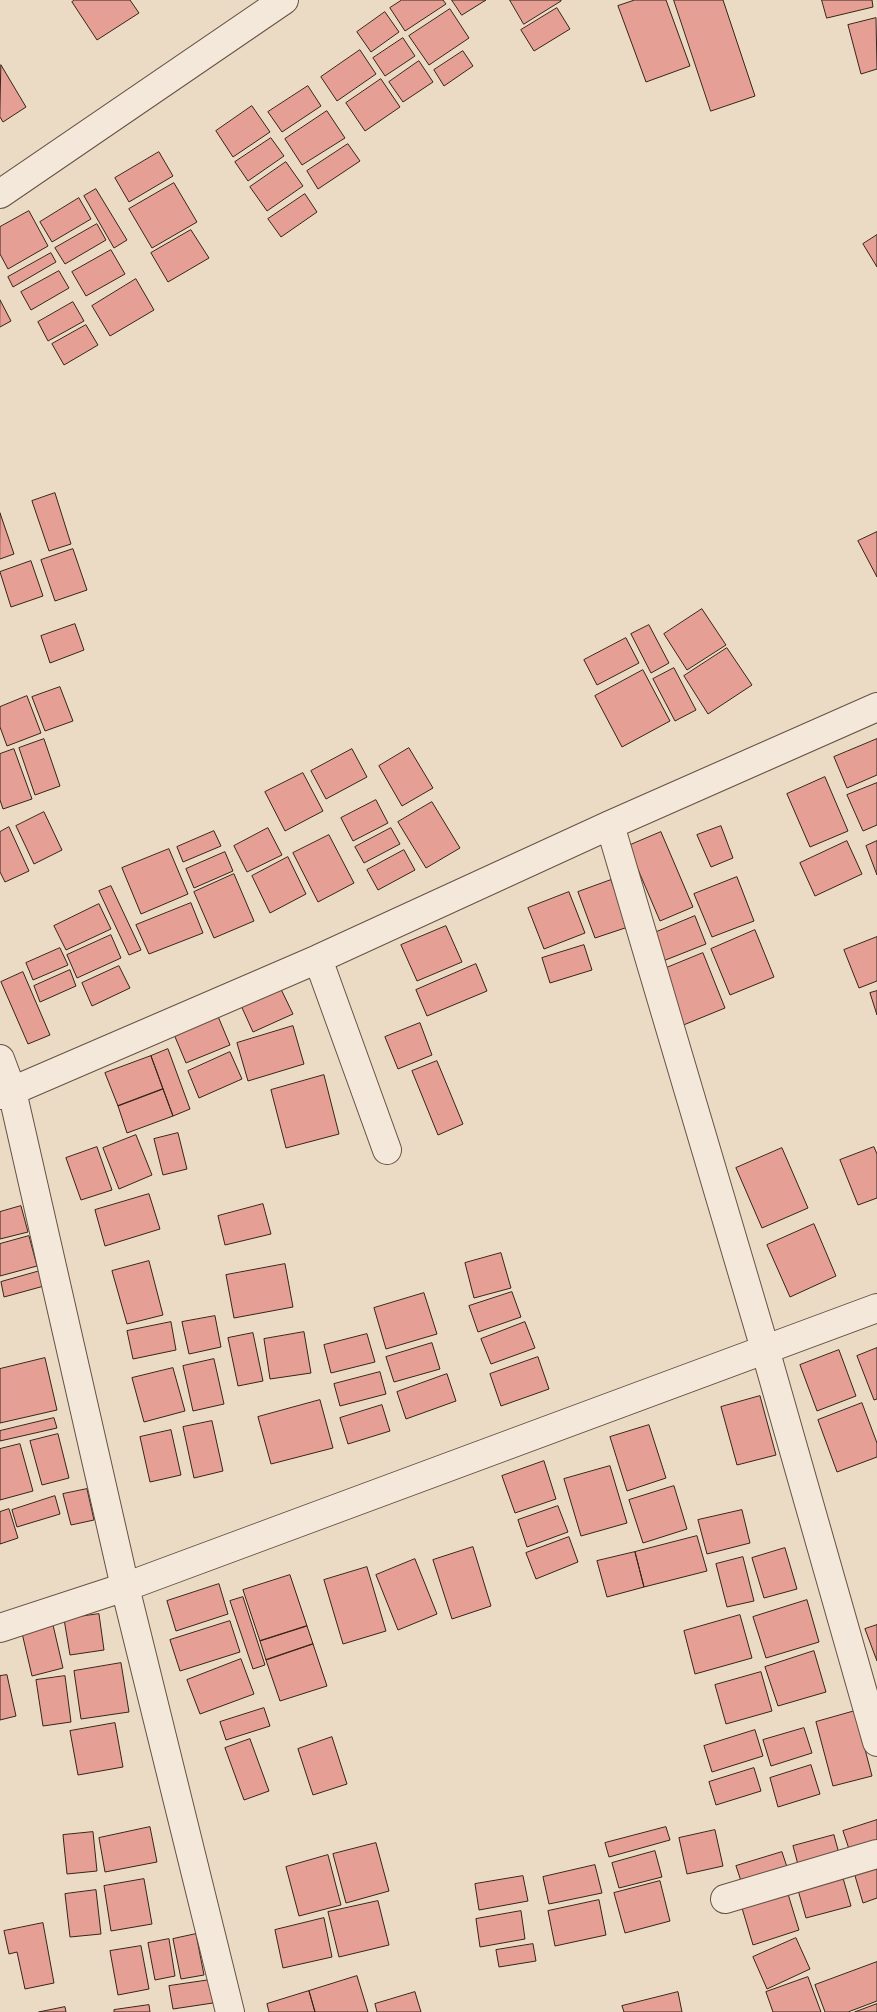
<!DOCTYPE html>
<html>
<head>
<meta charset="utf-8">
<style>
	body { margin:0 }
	canvas { display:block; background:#ecdbc4 }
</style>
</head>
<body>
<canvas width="877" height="2012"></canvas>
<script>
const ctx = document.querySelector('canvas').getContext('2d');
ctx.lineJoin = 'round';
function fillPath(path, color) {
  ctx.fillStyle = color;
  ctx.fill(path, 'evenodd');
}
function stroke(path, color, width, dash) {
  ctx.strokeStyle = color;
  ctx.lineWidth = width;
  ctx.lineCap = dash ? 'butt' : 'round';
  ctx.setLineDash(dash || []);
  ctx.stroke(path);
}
const building = new Path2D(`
	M75,0H130L139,13L97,40L72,2Z
	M402,0H443L446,4L405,31L390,8Z
	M452,0H486L462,15Z
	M510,0H561V1L524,24Z
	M635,0H666L690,66L646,82L618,6Z
	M674,0H723L755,96L711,111Z
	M822,0H872L873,7L827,18Z
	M557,8L570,29L534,51L521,30Z
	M450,9L469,38L429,65L409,36Z
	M385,12L399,32L371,52L357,32Z
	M876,18L877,69L861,74L848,25Z
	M403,38L415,56L385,76L373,58Z
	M360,50L376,74L337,101L321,77Z
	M463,51L473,66L444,86L434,70Z
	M419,61L433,82L403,102L389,82Z
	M1,65L26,107L3,122L0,117Z
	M381,79L400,107L365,131L346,103Z
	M308,86L321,106L282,132L268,112Z
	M252,106L270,132L233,157L216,131Z
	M327,111L345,138L302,165L285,139Z
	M271,138L284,156L248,181L235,162Z
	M348,144L360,161L318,189L307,171Z
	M159,152L173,176L129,202L115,178Z
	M286,162L303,186L267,211L250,187Z
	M174,183L197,222L152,248L129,209Z
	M96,189L127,240L114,248L84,196Z
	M305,194L317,212L281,237L268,219Z
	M79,198L91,219L52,242L40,222Z
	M29,211L48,246L8,269L0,254V227Z
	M97,224L106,240L65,264L55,248Z
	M191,230L209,258L168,282L151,253Z
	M877,235V267L863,244Z
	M111,250L125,274L86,296L72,272Z
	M51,253L56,262L13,287L8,277Z
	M59,271L69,288L31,310L21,292Z
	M136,279L154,310L110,336L92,306Z
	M0,300L11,321L0,327Z
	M73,302L84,321L48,341L38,322Z
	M86,325L98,345L64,365L52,344Z
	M55,493L71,544L49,551L32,501Z
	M0,513L14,554L0,559Z
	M877,532V577L858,541Z
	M73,549L87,590L55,601L41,560Z
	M31,561L43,596L11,607L0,572Z
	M702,609L726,645L687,670L664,634Z
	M75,624L84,650L50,663L41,636Z
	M649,625L669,663L651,673L631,634Z
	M626,638L639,663L597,685L584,660Z
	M727,648L752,685L708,714L684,676Z
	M674,668L696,710L675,721L653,679Z
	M643,670L670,721L622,747L595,696Z
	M60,687L73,721L45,731L32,697Z
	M27,696L41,733L7,746L0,727V707Z
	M44,739L60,786L35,795L19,748Z
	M877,739V775L847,788L834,757Z
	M409,748L433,788L402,806L379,766Z
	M14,749L32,799L3,809L0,800V754Z
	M352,749L367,777L326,799L311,771Z
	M303,773L323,811L285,831L265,792Z
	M825,777L848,831L810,847L787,794Z
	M877,783V825L863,831L847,795Z
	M376,800L388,823L353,841L341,818Z
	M432,802L460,848L426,868L398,822Z
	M44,812L62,850L34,864L16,826Z
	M721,826L733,858L711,867L697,835Z
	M9,827L29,871L5,882L0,872V832Z
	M268,828L282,855L247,872L234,846Z
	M391,828L400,844L364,863L355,847Z
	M214,831L221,846L183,862L177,847Z
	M661,832L693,907L660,921L628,846Z
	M329,835L354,883L318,902L293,853Z
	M847,841L862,874L815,896L800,863Z
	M877,841V875L866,846Z
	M169,849L188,894L141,914L122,868Z
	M404,850L415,870L378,890L367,870Z
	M225,852L233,871L194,888L186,869Z
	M288,857L306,894L270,913L252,876Z
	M234,874L254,921L214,938L194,892Z
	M737,877L754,921L712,937L694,894Z
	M611,880L628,927L595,938L578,892Z
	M111,886L141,950L129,955L99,891Z
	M569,892L585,933L544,949L528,908Z
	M191,903L203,933L149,954L136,925Z
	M99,904L111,929L66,950L54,926Z
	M695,916L706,944L658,963L647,936Z
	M446,926L462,962L417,981L401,945Z
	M755,930L774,977L730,995L711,949Z
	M111,935L121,958L77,978L67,955Z
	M877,937V981L859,988L844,950Z
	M584,945L592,970L550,983L542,958Z
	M60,948L68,965L33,980L26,963Z
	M703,953L725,1008L681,1026L659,971Z
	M476,964L487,991L427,1016L416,990Z
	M119,966L130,988L92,1006L82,983Z
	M70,970L76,986L40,1002L34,986Z
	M23,972L50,1035L28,1044L1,982Z
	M278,983L293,1014L253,1032L239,1001Z
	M877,991V1015L870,993Z
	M217,1014L230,1045L186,1063L173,1032Z
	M420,1023L432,1055L398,1069L385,1037Z
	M293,1026L304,1064L248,1081L237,1043Z
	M168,1049L190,1109L173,1116L151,1056Z
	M230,1052L242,1079L199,1098L188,1071Z
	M151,1056L163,1089L118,1106L105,1073Z
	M437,1061L463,1124L438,1135L412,1071Z
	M324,1075L339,1134L286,1148L271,1090Z
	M163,1089L173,1116L127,1133L118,1106Z
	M178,1133L187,1169L163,1175L154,1139Z
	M136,1135L152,1175L119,1189L103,1148Z
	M97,1147L112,1190L81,1200L66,1158Z
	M874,1147L877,1154V1198L858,1205L840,1160Z
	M782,1148L808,1208L762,1228L736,1168Z
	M149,1194L160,1229L105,1246L95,1210Z
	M263,1204L271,1234L225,1245L218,1216Z
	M21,1206L28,1232L0,1239V1212Z
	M814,1224L836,1276L790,1297L767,1245Z
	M29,1236L37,1266L0,1276V1244Z
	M501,1253L511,1288L474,1298L465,1263Z
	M149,1261L163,1315L127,1324L112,1271Z
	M285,1264L293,1307L234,1318L226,1275Z
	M40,1271L44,1286L4,1297L1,1282Z
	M512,1292L521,1317L478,1332L469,1306Z
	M424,1293L437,1334L386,1349L374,1308Z
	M215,1316L221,1347L189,1354L182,1322Z
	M171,1322L176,1350L133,1359L127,1331Z
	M525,1322L535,1348L491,1364L481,1339Z
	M304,1332L311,1373L270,1379L264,1339Z
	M253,1333L263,1381L238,1386L228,1338Z
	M367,1334L375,1362L331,1373L324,1345Z
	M432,1343L440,1369L394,1382L386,1357Z
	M877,1348V1399L874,1400L857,1356Z
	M839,1350L856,1396L817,1411L800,1365Z
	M538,1357L549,1389L501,1406L490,1374Z
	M45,1358L57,1410L0,1423V1369Z
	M214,1359L224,1404L193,1411L183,1366Z
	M173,1368L185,1411L144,1422L132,1378Z
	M380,1372L386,1394L340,1406L334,1384Z
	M447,1374L456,1401L406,1419L397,1392Z
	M760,1396L776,1455L737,1465L721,1407Z
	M320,1400L333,1448L271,1464L258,1417Z
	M862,1403L877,1443V1457L837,1472L818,1420Z
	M382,1405L390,1431L348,1444L340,1418Z
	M54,1418L57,1428L0,1441V1431Z
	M212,1421L223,1471L194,1478L183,1427Z
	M649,1425L666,1478L627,1491L610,1437Z
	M171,1430L181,1475L150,1482L140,1437Z
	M58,1434L69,1478L42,1485L30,1441Z
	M20,1444L33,1491L0,1500V1449Z
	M544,1461L556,1499L515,1513L502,1476Z
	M610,1466L627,1523L581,1536L564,1479Z
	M674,1486L687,1529L643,1543L629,1500Z
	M87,1489L94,1520L71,1525L63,1494Z
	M55,1496L60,1514L17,1527L12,1510Z
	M558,1506L568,1532L527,1547L518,1520Z
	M9,1509L18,1538L0,1544V1512Z
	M742,1510L750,1543L707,1554L698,1520Z
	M697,1536L707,1571L644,1587L635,1552Z
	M569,1537L578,1562L536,1579L526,1553Z
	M473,1547L491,1606L452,1619L433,1560Z
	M785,1548L797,1589L764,1598L752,1558Z
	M635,1552L644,1587L607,1597L597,1561Z
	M743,1557L754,1601L727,1607L716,1564Z
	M415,1559L437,1614L398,1630L376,1575Z
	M367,1567L386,1631L343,1644L324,1580Z
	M290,1575L307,1626L260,1641L243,1590Z
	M219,1584L228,1614L176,1631L167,1601Z
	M243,1597L265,1665L253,1669L230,1601Z
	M807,1600L819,1642L766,1658L753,1617Z
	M99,1614L104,1650L70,1655L64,1619Z
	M740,1615L752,1658L695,1674L684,1631Z
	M230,1621L240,1652L180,1671L170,1640Z
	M53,1625L63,1668L32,1676L22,1633Z
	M877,1625V1661L865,1629Z
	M307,1626L313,1644L266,1660L260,1641Z
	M313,1644L327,1686L280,1701L266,1660Z
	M814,1651L826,1692L778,1706L765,1667Z
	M241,1659L254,1694L200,1714L187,1680Z
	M121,1663L129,1712L81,1719L74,1671Z
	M761,1672L772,1711L726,1724L715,1685Z
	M7,1675L16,1716L0,1720V1676Z
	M65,1676L71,1722L43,1726L36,1680Z
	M264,1708L270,1726L226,1740L220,1722Z
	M855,1711L872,1776L833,1786L816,1722Z
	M115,1723L123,1767L78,1775L70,1731Z
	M804,1728L812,1753L771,1766L763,1740Z
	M755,1730L763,1756L712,1772L704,1746Z
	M332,1737L347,1784L313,1795L298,1749Z
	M250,1739L269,1791L244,1800L225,1748Z
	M811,1765L820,1794L778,1807L770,1778Z
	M754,1768L761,1791L716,1805L709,1782Z
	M877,1820V1850L852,1858L843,1831Z
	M150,1827L157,1862L105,1872L99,1838Z
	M666,1827L670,1840L609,1857L605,1843Z
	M715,1830L723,1866L687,1874L679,1838Z
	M93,1832L97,1871L67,1874L63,1835Z
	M834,1835L841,1861L800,1872L793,1846Z
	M376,1843L389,1891L346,1903L333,1854Z
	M655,1851L662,1877L619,1888L612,1863Z
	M782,1852L790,1876L744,1890L736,1866Z
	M328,1855L341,1905L299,1916L286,1867Z
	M877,1862V1898L863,1903L853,1869Z
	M595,1865L602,1893L549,1904L543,1877Z
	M523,1876L528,1901L479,1910L475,1884Z
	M843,1878L851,1906L806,1918L798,1890Z
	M144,1879L152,1924L111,1931L104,1886Z
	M660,1881L670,1921L625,1933L614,1893Z
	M96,1890L101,1934L70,1937L65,1894Z
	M788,1894L799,1930L753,1945L742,1908Z
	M599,1900L606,1935L555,1946L548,1911Z
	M378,1901L389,1945L339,1957L328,1912Z
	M521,1911L525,1939L480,1947L476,1919Z
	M324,1918L332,1957L283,1968L275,1930Z
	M43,1923L54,1983L25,1989L17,1952L9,1954L4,1931Z
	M196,1934L204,1975L181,1979L173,1939Z
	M796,1938L810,1969L767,1989L753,1957Z
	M169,1939L175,1976L155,1980L148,1943Z
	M533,1944L536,1961L499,1967L496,1950Z
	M141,1946L149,1989L118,1995L110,1951Z
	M877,1962V2001L848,2012H825L815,1985Z
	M357,1976L368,2012H315L309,1991Z
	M808,1977L821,2012H773L766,1992Z
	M210,1980L213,2003L173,2009L169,1986Z
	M309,1991L315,2012H269L267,2004Z
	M415,1992L421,2012H377L375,2004Z
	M678,1992L682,2012H624L622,2006Z
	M877,2004V2012H855Z
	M149,2005L150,2012H114V2010Z
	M65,2007L66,2012H39Z`);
const minor = new Path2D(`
	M0,194L284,0
	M610,825L765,1349L877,1742
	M318,959L387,1150
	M0,1059L12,1091L125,1587L230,2012
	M0,1095L12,1091L318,959L610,825L877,707
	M0,1628L125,1587L877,1308
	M725,1899L877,1854`);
fillPath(building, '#e69f94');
stroke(building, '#382419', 1);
stroke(minor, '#655244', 30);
stroke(minor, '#f3e8d9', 28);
</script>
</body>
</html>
